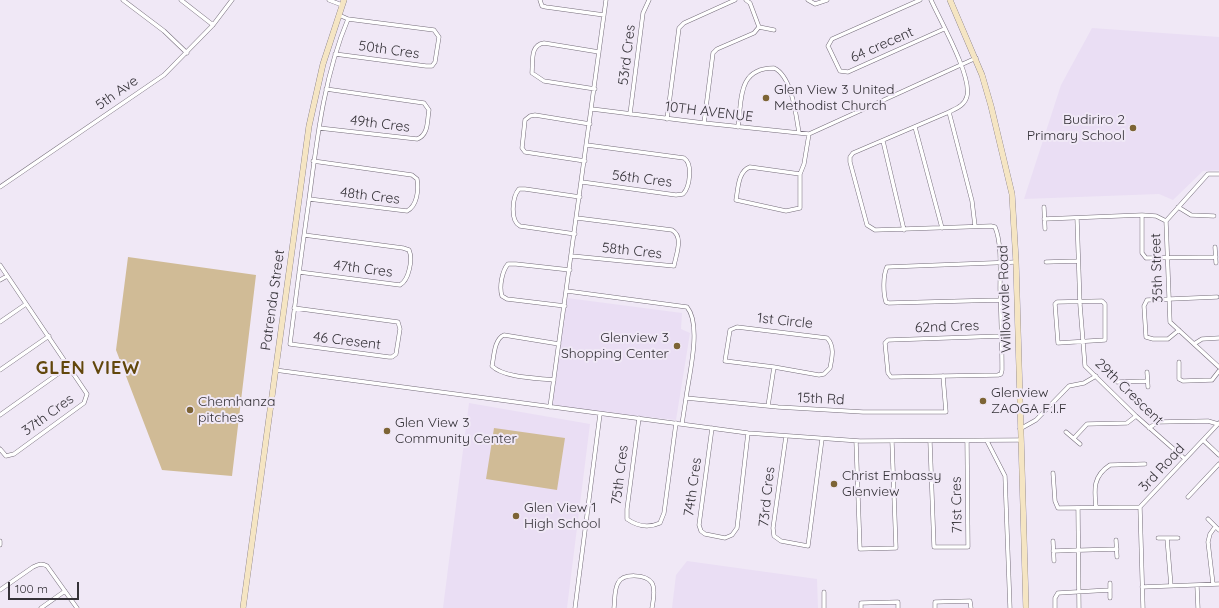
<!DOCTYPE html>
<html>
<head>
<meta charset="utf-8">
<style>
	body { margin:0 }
	#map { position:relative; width:1219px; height:608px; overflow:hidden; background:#f0e8f6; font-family:Quicksand,sans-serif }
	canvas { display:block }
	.scale { position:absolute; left:8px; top:582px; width:71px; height:18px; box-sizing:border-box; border:2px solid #353238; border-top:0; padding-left:5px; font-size:12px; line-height:14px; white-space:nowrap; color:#353238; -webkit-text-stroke:3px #f0e8f6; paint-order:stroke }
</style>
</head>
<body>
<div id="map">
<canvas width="1219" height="608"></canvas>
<div class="scale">100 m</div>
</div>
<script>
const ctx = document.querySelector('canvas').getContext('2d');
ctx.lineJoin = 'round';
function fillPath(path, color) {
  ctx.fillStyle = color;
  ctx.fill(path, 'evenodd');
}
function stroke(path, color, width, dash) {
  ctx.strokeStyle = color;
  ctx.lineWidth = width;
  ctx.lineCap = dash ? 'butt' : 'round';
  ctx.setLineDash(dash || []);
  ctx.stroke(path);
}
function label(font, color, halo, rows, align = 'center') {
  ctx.font = font + ' Quicksand,sans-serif';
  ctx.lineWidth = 4;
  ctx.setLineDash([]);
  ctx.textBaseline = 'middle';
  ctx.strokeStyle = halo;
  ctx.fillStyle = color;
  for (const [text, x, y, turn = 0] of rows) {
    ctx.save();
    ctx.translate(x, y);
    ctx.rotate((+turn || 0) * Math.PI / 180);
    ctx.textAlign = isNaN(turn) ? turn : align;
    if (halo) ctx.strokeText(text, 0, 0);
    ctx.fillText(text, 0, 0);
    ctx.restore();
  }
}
const built = new Path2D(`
	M1092,28L1219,37V170L1203,171L1173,200L1159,194L1024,199L1061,85Z
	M567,298L682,313L681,329L690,333L676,420L592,411L552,405Z
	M469,403L590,424L567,608H443Z
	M687,561L817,579L818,608H672L676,575Z`);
const green = new Path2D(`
	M128,257L256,275L232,476L162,470L116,350Z
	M494,428L565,438L557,490L486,479Z`);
const street = new Path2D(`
	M123,0L164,31L187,53
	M181,0L213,25
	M329,0L342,5
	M540,0L542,6L546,7L604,15
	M808,0L815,4L827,0
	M920,0L832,39L828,46L840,71L848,72L944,29
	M931,0C940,20 972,76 967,96C965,105 957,108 949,112L853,153L850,157V162L867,225L875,230L991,226L995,227C1002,243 1000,272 1000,289C1001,316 1002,343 1002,370L1001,374L998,375L891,377L888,373L885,343L888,340L1002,336
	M759,27L774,30
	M335,54L426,66H432L435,62L439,37L434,30L348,19
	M595,89L544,81L532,73C533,61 530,45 544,43L599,52
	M592,109L704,123L809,134L976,58
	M949,112L972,201L975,226
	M630,114L643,13L649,0
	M667,119L679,28L684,23L735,0
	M704,123L713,53L717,49L754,33L759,27L750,3L746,0
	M738,127C742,100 737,68 774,68C792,76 796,115 799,133
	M915,127L942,228
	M319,128L417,139C429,135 427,120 429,110L424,103L326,89
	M883,141L904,230
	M585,161L525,152L522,148L525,120L530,116L535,115L590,124
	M750,167L800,174V208L786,211L736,200C738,189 738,171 750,167Z
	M800,174L804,164L809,134
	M582,182L676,195L683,194C690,187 693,164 684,158L587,145
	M0,187L164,75L213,25L232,0
	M309,199L407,211C417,206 419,190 417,179L412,175L313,161
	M1044,207L1045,229
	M1178,207L1191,215L1214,216
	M1142,215V253L1146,258L1216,257
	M1077,218L1080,305L1085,366L1136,416L1185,459
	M1044,219L1142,215L1156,216L1166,221
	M1166,221L1170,322L1219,367
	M1166,221L1208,174H1219
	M575,234L520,226C510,221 512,197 519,189H525L580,197
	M1215,247L1216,263
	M572,256L674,266C676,254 684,237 672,230L577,218
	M1046,262L1078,261
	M0,265L87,394L84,403L14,454L6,456L0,449
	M299,272L400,285C409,280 413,259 409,250L403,248L304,235
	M0,280L7,276
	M567,291L687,307C702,325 689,375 686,398
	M1000,300L889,303L886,302C883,293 883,275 887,267L1016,262
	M1102,301L1105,304V340L1058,343L1055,304L1057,302Z
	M565,306L507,299L502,296C499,287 502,271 508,264H516L570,270
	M294,308L398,322L400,329L396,354L392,357H389L290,344C296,296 302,248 309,200C317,139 324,76 348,19L339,15
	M0,322L26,304
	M737,327L827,338C835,346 832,358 830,368L824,374L819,375L774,367L725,361L730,330Z
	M1179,330L1168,339H1153L1146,337L1144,306L1147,300L1217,297
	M1194,344L1202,339L1219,338
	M1179,362V379L1183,381L1212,380L1219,371
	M0,370L49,336
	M275,370L748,433L860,441L1020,440
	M1147,372L1148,387
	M1113,376L1117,382L1147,381
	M554,380C538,378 504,378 492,366C494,357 494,339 504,335L559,344
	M768,406L774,367
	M550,407L606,0
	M0,415L69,366
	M639,418L627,509V519C637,526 649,528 660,523L664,513L676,423
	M682,424L686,398L778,407L863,412H946L943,376
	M712,428L699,525L701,531L705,534L725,538L732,535L737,528L748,433
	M1149,428L1158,422L1208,421L1218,424
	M1020,429L1036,420L1069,386L1084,383L1096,376
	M1066,432L1080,444
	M786,436L773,528L774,536L781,541L808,546L822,439
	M1074,438L1087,424L1127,423L1136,416
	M1203,440L1219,455
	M856,441L860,549L896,548L892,442
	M987,441L1005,476L1010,608
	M930,442L934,547H968L967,441
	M1053,473L1055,501L1058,508L1140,507
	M1188,497L1219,464
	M1096,507C1094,489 1093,476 1110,465L1145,464
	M1078,509L1079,608
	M1208,519L1219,530
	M1158,538H1178
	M1167,538L1171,586
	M1116,540L1117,557
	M0,541V545
	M1053,541L1054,561
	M1053,551L1117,549
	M1110,583V598
	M1213,584L1208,542L1210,534L1215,527
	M1197,586L1198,608
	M1142,587L1219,584
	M0,590L33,567C39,564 42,563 47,566L77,608
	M824,592V608
	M41,608L65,591
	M575,608L600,414
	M614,608C615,600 614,590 618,583C623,573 646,574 652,583C656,590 653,601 652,608
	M861,608V603L898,602V608
	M935,608V602L970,601L971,608
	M1055,608V598L1058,593L1110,590
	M1143,608L1140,507L1219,423`);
const secondary = new Path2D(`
	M950,0L982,75L991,106L1012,194L1016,262L1026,608
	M243,608L309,126L323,64L344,0`);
const markers = [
	[766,98,4,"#7d6435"],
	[1133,128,4,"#7d6435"],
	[677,346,4,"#7d6435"],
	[983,401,4,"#7d6435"],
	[190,410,4,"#7d6435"],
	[387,431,4,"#7d6435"],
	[834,484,4,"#7d6435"],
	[516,516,4,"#7d6435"]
];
const streetNames = [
	["64 crecent",882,45,-24],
	["50th Cres",389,50,8],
	["53rd Cres",627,55,-83],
	["5th Ave",117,93,-35],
	["10TH AVENUE",709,112,7],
	["49th Cres",380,124,7],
	["56th Cres",642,179,7],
	["48th Cres",370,196,7],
	["58th Cres",632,251,6],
	["35th Street",1157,268,-92],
	["47th Cres",363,269,7],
	["Willowvale Road",1005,299,-92],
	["Patrenda Street",273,300,-82],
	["1st Circle",785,321,6],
	["62nd Cres",947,327,-2],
	["46 Cresent",347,341,7],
	["29th Crescent",1129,392,44],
	["15th Rd",821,399,3],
	["37th Cres",48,415,-36],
	["3rd Road",1162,468,-47],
	["75th Cres",620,475,-83],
	["74th Cres",693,487,-82],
	["73rd Cres",767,497,-84],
	["71st Cres",957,505,-91]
];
const poiNames = [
	["Glen View 3 United",774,90],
	["Methodist Church",774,106],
	["Budiriro 2",1125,120,"right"],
	["Primary School",1125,136,"right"],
	["Glenview 3",669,338,"right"],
	["Shopping Center",669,354,"right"],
	["Glenview",991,393],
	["ZAOGA F.I.F",991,409],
	["Chemhanza",198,402],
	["pitches",198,418],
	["Glen View 3",395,423],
	["Community Center",395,439],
	["Christ Embassy",842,476],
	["Glenview",842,492],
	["Glen View 1",524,508],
	["High School",524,524]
];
const districtNames = [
	["GLEN VIEW",88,369]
];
fillPath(built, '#eadef4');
fillPath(green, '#d0bb96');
stroke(street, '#756d7a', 4.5);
stroke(secondary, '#756d7a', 6);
stroke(street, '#fff', 3.5);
stroke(secondary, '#f5e5c3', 5.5);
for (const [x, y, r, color] of markers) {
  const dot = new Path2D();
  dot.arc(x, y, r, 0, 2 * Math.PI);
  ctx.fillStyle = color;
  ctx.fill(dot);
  stroke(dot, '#f0e8f6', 1.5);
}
label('14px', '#353238', '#f0e8f6', streetNames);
label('14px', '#353238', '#f0e8f6', poiNames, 'left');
ctx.letterSpacing = '1px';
label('bold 18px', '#62470c', '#f0e8f6', districtNames);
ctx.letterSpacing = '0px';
</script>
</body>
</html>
